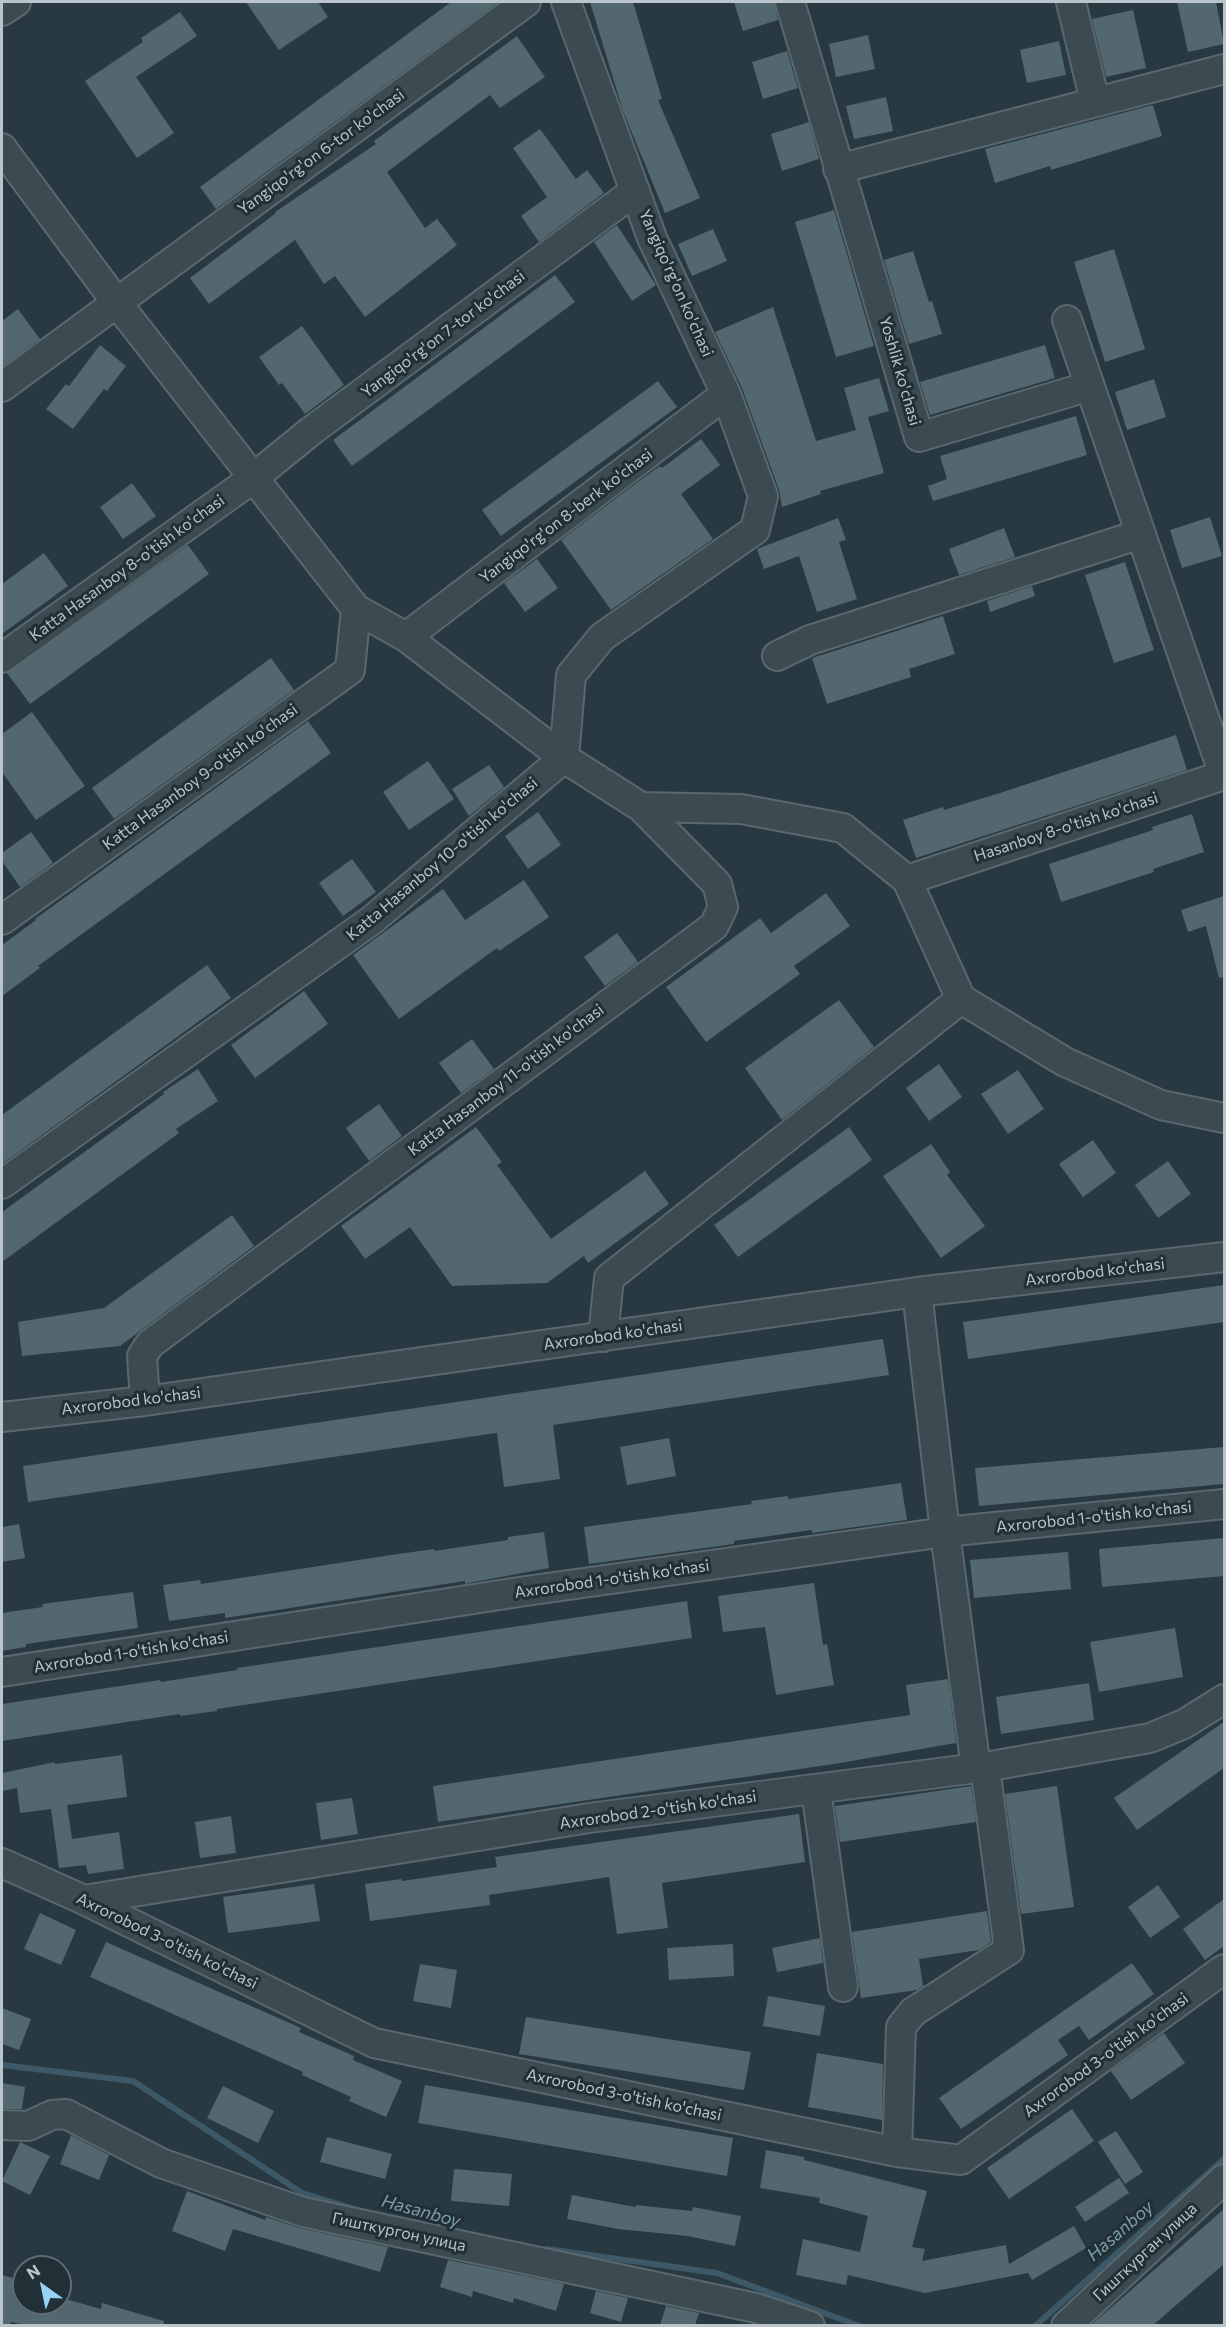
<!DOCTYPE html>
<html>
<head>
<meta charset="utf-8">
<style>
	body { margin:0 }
	#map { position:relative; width:1226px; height:2327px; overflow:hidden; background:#283941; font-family:Commissioner,sans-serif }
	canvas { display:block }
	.frame { position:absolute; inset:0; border:3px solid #b9c5cb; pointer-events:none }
	.north { position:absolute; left:12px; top:2255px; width:60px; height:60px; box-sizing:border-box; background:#212f36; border:2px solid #5e6b72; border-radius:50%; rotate:327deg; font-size:16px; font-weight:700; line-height:24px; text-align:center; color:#b9c5cb }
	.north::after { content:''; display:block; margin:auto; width:21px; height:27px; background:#95d3f4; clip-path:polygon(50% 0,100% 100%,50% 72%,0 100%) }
</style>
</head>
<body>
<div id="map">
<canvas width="1226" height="2327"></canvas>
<div class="frame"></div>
<div class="north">N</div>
</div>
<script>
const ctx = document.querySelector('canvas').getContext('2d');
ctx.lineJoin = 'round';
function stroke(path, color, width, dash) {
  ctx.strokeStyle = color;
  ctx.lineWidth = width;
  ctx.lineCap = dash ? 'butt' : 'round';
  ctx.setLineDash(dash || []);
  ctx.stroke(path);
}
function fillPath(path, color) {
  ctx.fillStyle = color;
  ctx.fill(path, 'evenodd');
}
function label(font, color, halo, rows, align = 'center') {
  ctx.font = font + ' Commissioner,sans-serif';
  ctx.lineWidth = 6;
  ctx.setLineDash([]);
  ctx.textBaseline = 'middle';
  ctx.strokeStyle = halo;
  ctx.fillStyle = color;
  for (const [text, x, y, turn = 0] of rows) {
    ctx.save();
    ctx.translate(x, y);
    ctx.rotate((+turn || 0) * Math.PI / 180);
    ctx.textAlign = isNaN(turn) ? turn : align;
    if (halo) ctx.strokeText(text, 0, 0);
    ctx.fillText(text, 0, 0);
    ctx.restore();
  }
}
const stream = new Path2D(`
	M2,2065L133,2081L302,2193L358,2210
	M547,2249L717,2273L859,2326
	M1035,2326L1224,2159`);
const building = new Path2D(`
	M246,2H318L328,17L279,50Z
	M451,2H499L216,209L200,187Z
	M590,2H633L662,99L658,100L700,198L665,213L623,111Z
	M734,2H774L778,20L743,31Z
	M1177,2H1216L1224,44L1188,52Z
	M1133,10L1146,68L1106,77L1092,19Z
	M180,12L197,36L136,77L174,133L137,158L85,81L143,42L141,38Z
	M868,35L875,69L836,77L829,44Z
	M517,36L545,77L500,108L490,95L387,172L425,228L437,219L457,245L365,317L335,276L324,284L295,240L209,304L190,278L276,213L275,212L376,144L374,141Z
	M1059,41L1066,75L1027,83L1020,50Z
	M787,51L798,88L763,99L752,62Z
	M886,97L893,131L854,139L846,106Z
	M1153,105L1162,136L1051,170L1050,166L995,183L985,149Z
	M809,122L819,159L782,171L771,134Z
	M540,129L576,179L587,170L604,193L539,242L521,216L547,197L513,148Z
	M834,210L874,346L836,357L795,222Z
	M617,225L656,285L632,301L594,242Z
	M713,229L727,261L692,276L678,244Z
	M1114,249L1145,349L1105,362L1074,262Z
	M913,251L929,302L932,301L942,334L909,344L884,260Z
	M555,275L575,302L352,466L333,440Z
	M773,307L816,441L856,430L844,388L879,378L889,411L868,417L884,473L820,491L821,494L782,507L779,490L742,388L715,332Z
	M18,309L40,339L2,367V321Z
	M302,326L344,385L305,414L282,383L279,385L259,357Z
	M100,345L126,366L107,391L104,389L73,429L46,409L66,384L69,386Z
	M1045,345L1055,378L930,415L920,382Z
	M1154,379L1166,417L1127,430L1115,392Z
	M658,381L677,407L501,536L482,510Z
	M1076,416L1087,455L933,501L928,486L947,479L940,456Z
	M701,439L720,465L681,494L713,539L611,610L561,540L643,478L660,466L662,468Z
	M132,483L156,516L123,539L100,507Z
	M1210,517L1222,556L1182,568L1170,530Z
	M838,518L846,540L839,542L857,599L817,612L799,556L764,569L757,549Z
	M1004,528L1015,557L959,575L949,549Z
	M188,545L209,574L30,704L7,673Z
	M44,553L68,586L2,634V584Z
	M537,559L558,588L525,612L504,583Z
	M1125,562L1154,650L1114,663L1085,575Z
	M1032,586L1035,596L990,612L987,601Z
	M943,616L955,654L909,669L911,677L827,704L812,658Z
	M271,658L294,690L114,819L92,788Z
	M32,712L85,786L36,820L2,772V734Z
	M308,721L331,753L38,966L40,968L2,996V945L36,920L35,919Z
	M1176,735L1187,770L916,858L903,820L943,807L944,810L1000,793Z
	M428,761L454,799L409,830L383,792Z
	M489,765L504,787L469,816L452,789Z
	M538,812L561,845L528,869L505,836Z
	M1192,814L1204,852L1153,869L1154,872L1061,902L1049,864L1153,830L1152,827Z
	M31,832L53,863L20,887L2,861V853Z
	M352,859L376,892L343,916L319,883Z
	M524,880L549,917L499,951L497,948L399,1019L353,955L443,889L465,920Z
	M826,893L850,926L794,966L800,974L706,1042L666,987L760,918L771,933Z
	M1224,896V977L1219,978L1206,926L1188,932L1181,910Z
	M617,933L638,962L605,986L584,957Z
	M207,965L231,998L2,1164V1115Z
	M304,991L328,1024L255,1078L231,1045Z
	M839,1000L874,1047L782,1120L745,1068Z
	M472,1039L494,1069L461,1093L439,1063Z
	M939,1064L962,1097L929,1121L906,1088Z
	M198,1069L218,1101L176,1129L179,1133L2,1262V1212L164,1094L163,1092Z
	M1018,1070L1044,1109L1008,1134L981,1094Z
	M379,1104L402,1136L369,1161L346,1128Z
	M476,1127L502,1162L497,1165L551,1239L645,1171L669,1204L588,1263L584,1256L547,1283L452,1286L410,1227L365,1259L341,1226Z
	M849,1127L872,1160L738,1257L714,1225Z
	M1093,1140L1116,1173L1083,1197L1059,1164Z
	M931,1144L950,1172L947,1175L985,1226L941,1258L883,1176Z
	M1168,1161L1191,1194L1158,1218L1135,1185Z
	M232,1215L254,1246L120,1346L22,1356L18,1322L104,1308Z
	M1224,1285V1322L968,1359L963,1322Z
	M883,1339L889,1375L553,1425L560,1479L504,1487L497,1433H496L28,1502L23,1466Z
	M669,1438L676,1476L627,1485L620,1447Z
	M1224,1447V1484L979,1506L975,1468Z
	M901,1483L907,1520L812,1533V1530L734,1541V1544L589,1564L584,1527L752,1504L751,1501L788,1496V1499Z
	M19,1524L25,1558L2,1562V1527Z
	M544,1532L549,1568L474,1582L465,1584V1581L225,1618V1613L169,1621L163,1585L200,1580L201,1584L398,1554L434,1549V1551L508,1540V1537Z
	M1224,1538V1576L1102,1587L1099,1549Z
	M1068,1552L1071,1589L974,1598L970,1560Z
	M814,1583L823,1645L827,1644L834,1685L776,1695L765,1627L723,1632L718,1596Z
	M133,1592L138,1628L26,1644V1647L2,1651V1613L43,1607L42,1604Z
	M687,1601L692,1638L217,1709V1711L180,1716V1714L2,1741V1704L160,1680L161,1682L237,1670V1668Z
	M1175,1628L1183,1677L1099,1692L1090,1642Z
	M948,1679L956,1743L834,1764L438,1822L433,1786L910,1715L906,1685Z
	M1089,1683L1094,1720L1001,1734L996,1697Z
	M1224,1722V1768L1137,1830L1114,1798Z
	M122,1755L127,1797L67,1805L72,1839L119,1832L124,1869L88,1874L86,1865L59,1868L51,1809L20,1813L17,1788L2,1791V1773L55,1762V1764Z
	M971,1786L976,1822L840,1842L835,1806Z
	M1057,1786L1074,1907L1021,1914L1005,1794Z
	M352,1798L358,1834L321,1840L316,1803Z
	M799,1814L805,1862L662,1883L668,1928L617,1934L609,1877L489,1895L490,1905L370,1921L365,1884L401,1879L402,1881L497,1867L495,1857Z
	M231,1816L236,1853L200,1858L195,1822Z
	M314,1884L320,1921L228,1933L223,1897Z
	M1158,1885L1180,1917L1150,1938L1128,1907Z
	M1224,1899V1946L1205,1960L1183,1929Z
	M987,1911L991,1942L979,1950L919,1959L923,1986L917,1990L861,1998L852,1932Z
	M40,1913L76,1930L61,1965L24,1949Z
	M820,1938L823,1963L777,1972L772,1948Z
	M106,1942L301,2028L299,2032L354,2056L353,2060L402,2081L386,2117L349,2101L351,2097L302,2075L303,2072L90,1977Z
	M733,1944L734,1976L669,1980L667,1948Z
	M1132,1963L1154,1994L1089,2040L1079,2026L1058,2040L1068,2055L961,2129L939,2098Z
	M420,1964L457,1970L451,2008L413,2001Z
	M768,1996L825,2006L820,2036L763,2026Z
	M2,2008L31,2019L19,2050L2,2044Z
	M526,2017L751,2052L744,2090L519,2054Z
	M1164,2033L1185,2063L1131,2100L1111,2071Z
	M817,2053L883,2064L882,2120L808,2107Z
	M2,2083L25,2087L22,2109H2Z
	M425,2085L733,2138L727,2176L418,2123Z
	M223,2086L274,2111L258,2143L207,2118Z
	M1072,2109L1094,2141L1009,2199L987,2168Z
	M1116,2131L1143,2172L1125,2184L1098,2142Z
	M71,2135L109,2155L99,2180L60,2164Z
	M327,2137L392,2154L385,2179L320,2162Z
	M20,2142L50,2156L30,2195L2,2181Z
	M766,2150L804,2157V2160L927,2191L912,2247L925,2249L922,2261L1006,2245L1009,2264L1074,2226L1086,2248L1032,2280L1028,2273L925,2293L848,2275L846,2285L796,2275L803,2239L860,2252L868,2216L819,2203L820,2198L760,2188Z
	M454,2169L512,2174L509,2206L451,2201Z
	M1119,2178L1129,2193L1085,2222L1075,2207Z
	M187,2191L265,2220L266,2217L299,2228L388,2247L380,2272L233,2229L225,2251L172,2231Z
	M572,2195L635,2207L636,2205L692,2211L693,2207L741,2216L735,2246L688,2236L618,2229L567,2219Z
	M1224,2209V2264L1153,2325H1091Z
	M448,2260L564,2284L556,2311L514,2298L513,2303L473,2291L472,2297L440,2287Z
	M2,2275L23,2281L17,2303H61L62,2298L101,2309L102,2303L164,2321V2325H25L11,2322L10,2325H2Z
	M596,2291L628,2298L621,2322L590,2313Z
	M666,2306L699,2313L695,2325H660Z`);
const minor = new Path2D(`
	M790,2L919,437L1090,386
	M1071,2L1095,102
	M2,11L16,2
	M2,148L117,303L356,609L406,637L564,758L641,807L717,884L723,907L714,926L150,1344L142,1356L145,1401
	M838,169L1224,69
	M1067,320L1224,775
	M2,387L526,2
	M406,637L726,394
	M777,656L810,640L1141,534
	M2,658L252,479L311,431L635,191
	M641,807L741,809L843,828L907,880L961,999L1065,1062L1161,1105L1224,1118
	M907,880L1224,775
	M2,920L350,670L356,609
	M2,1184L372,920L564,758L571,675L602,637L755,530L763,496L726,394L652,238L566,2
	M917,1292L945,1532L976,1769
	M603,1337L609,1278L961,999
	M2,1417L145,1401L917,1292L1224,1257
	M2,1672L519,1592L945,1532L1224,1504
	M816,1789L843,1987
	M2,1863L84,1900L374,2043L897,2152L961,2160L1224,1969
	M84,1900L589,1818L985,1767L1150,1738L1184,1724L1224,1699
	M2,2125L28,2126L52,2115L66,2114L161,2163L303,2212L756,2308L810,2326
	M897,2152L901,2027L913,2012L1009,1950L985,1767
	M1066,2326L1224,2179`);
const streetNames = [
	["Yangiqo'rg'on 6-tor ko'chasi",321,152,-36],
	["Yangiqo'rg'on ko'chasi",676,283,66],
	["Yangiqo'rg'on 7-tor ko'chasi",443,334,-37],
	["Yoshlik ko'chasi",900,371,74],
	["Yangiqo'rg'on 8-berk ko'chasi",566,516,-37],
	["Katta Hasanboy 8-o'tish ko'chasi",127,568,-36],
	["Katta Hasanboy 9-o'tish ko'chasi",200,777,-36],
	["Hasanboy 8-o'tish ko'chasi",1066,827,-18],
	["Katta Hasanboy 10-o'tish ko'chasi",442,859,-40],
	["Katta Hasanboy 11-o'tish ko'chasi",506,1080,-37],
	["Axrorobod ko'chasi",1095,1272,-7],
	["Axrorobod ko'chasi",613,1335,-8],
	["Axrorobod ko'chasi",131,1401,-7],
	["Axrorobod 1-o'tish ko'chasi",1094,1517,-6],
	["Axrorobod 1-o'tish ko'chasi",612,1579,-8],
	["Axrorobod 1-o'tish ko'chasi",131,1652,-9],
	["Axrorobod 2-o'tish ko'chasi",658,1810,-8],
	["Axrorobod 3-o'tish ko'chasi",167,1941,26],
	["Axrorobod 3-o'tish ko'chasi",1106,2055,-36],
	["Axrorobod 3-o'tish ko'chasi",624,2095,12],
	["Гишткургон улица",399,2232,12],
	["Гишткурган улица",1145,2252,-43]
];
const waterNames = [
	["Hasanboy",421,2211,15],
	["Hasanboy",1120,2231,-41]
];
stroke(stream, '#3d5967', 6);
fillPath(building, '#53676e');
stroke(minor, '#5a686e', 32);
stroke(minor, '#3c4a51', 28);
label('16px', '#b9c5cb', '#212f36', streetNames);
label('italic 18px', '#7b9dac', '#212f36', waterNames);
</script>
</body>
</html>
